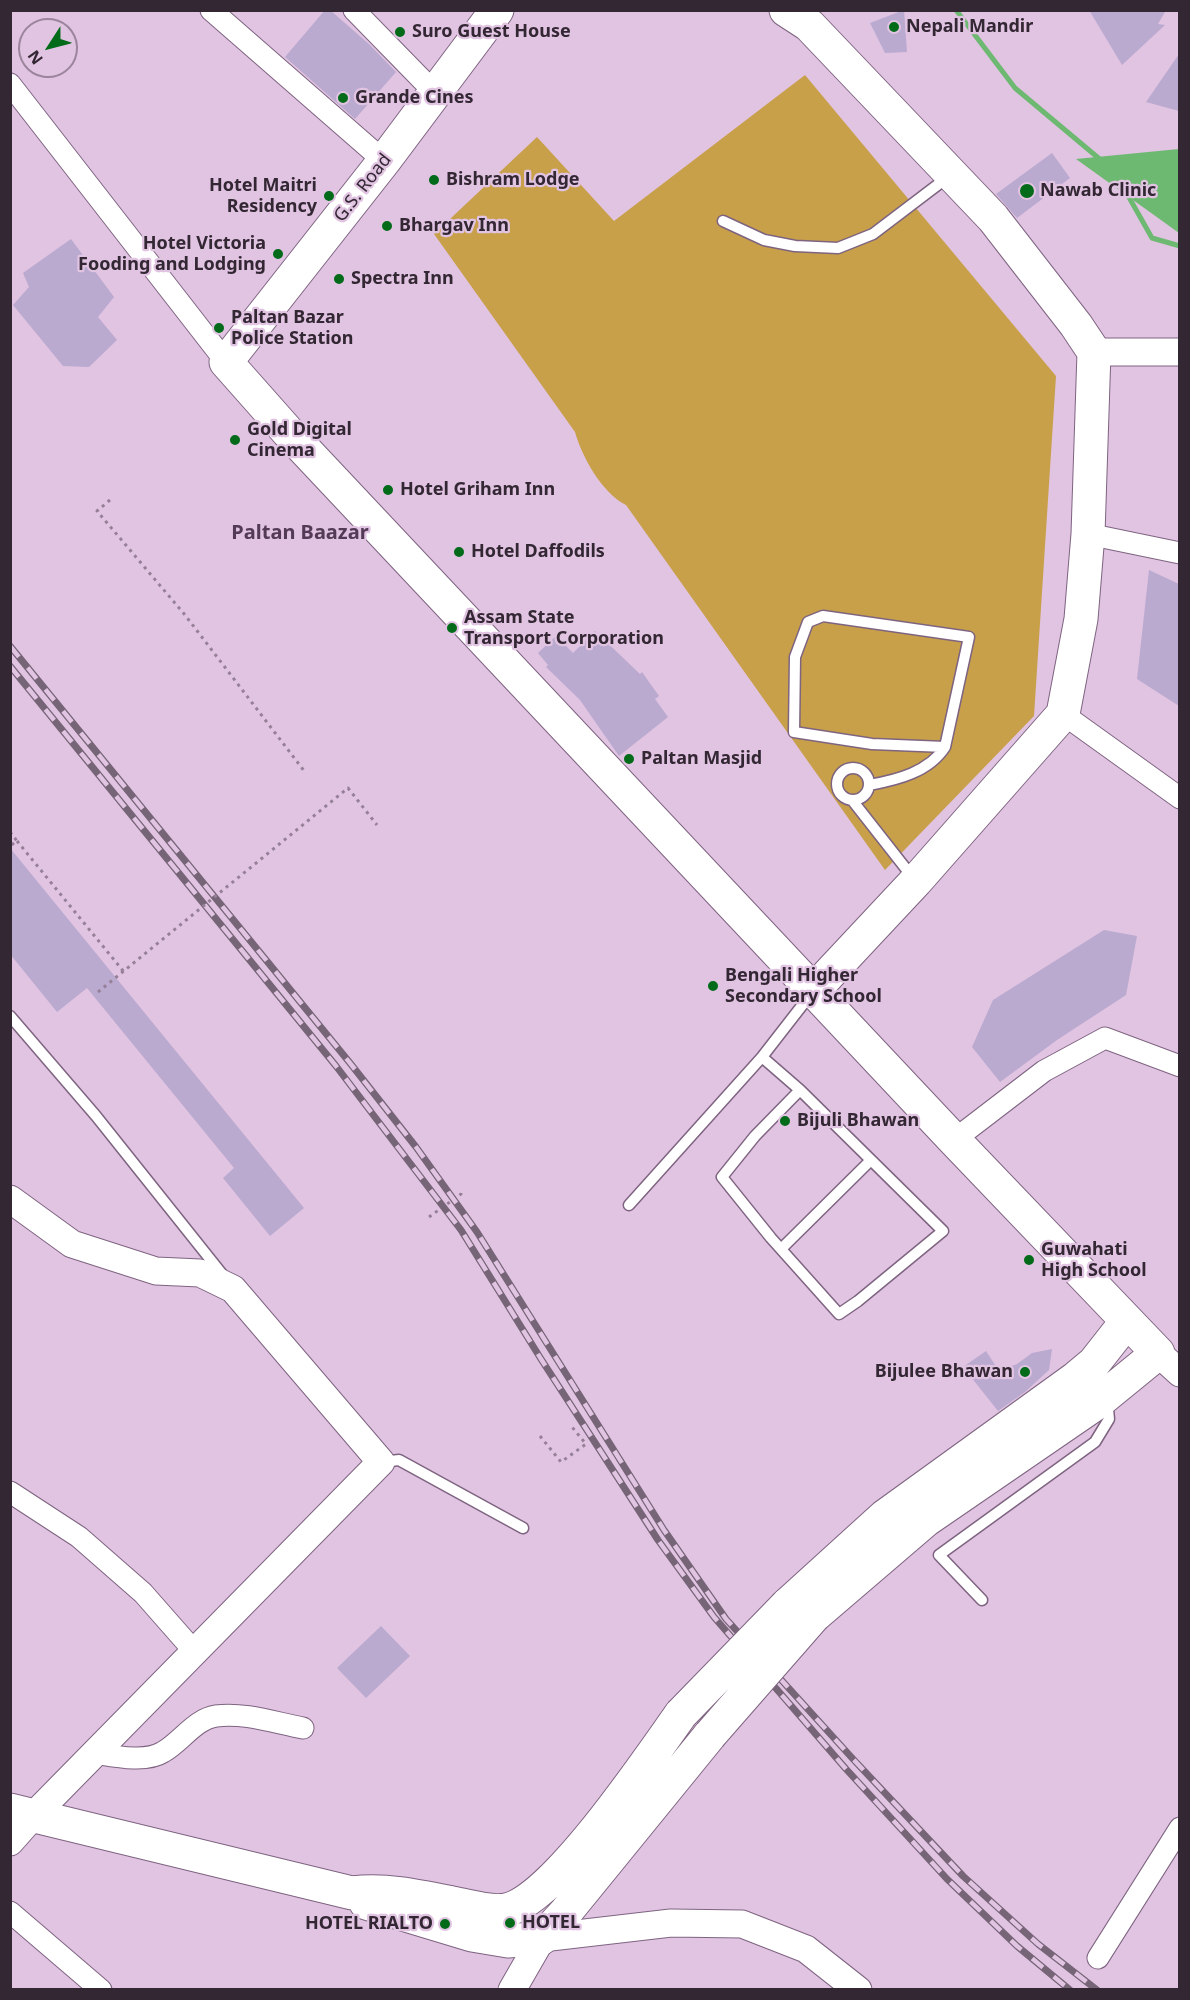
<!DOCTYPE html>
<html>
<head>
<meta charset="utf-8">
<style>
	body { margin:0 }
	#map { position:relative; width:1190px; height:2000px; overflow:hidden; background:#e1c3e2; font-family:"Noto Sans",sans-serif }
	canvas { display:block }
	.frame { position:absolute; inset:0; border:12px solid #322733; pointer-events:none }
	.north { position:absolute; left:18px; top:18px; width:60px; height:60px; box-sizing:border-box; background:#e1c3e2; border:2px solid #9b859c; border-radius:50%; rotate:234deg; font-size:16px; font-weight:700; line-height:24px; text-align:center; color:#322733 }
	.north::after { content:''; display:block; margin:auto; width:21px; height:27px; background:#016b19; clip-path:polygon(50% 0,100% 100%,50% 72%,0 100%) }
</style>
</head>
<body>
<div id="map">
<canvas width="1190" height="2000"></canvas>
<div class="frame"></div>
<div class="north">N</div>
</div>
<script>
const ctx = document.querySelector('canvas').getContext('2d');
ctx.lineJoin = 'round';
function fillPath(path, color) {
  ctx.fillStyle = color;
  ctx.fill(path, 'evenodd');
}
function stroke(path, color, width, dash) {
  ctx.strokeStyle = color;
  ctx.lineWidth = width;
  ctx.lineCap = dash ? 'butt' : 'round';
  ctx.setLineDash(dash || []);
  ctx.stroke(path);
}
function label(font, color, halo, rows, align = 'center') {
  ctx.font = font + ' "Noto Sans",sans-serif';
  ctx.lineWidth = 4.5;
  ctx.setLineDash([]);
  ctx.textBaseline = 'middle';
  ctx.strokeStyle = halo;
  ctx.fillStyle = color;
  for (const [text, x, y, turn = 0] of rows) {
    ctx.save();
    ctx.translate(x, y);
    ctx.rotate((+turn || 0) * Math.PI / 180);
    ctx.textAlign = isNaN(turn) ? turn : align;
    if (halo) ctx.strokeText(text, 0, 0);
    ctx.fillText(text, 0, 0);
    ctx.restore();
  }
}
const green = new Path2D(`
	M805,75L1056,376L1034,716L885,870L626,505C602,493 582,457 575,432L434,234L537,137L614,221Z`);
const water = new Path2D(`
	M1179,149V233L1076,159Z`);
const stream = new Path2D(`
	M956,10L1015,88L1102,161
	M1126,192L1152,238L1180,246`);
const building = new Path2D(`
	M325,10H330L370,45L396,72L355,119L285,57Z
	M904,10L907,52L885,53L870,23Z
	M1089,10H1166L1158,24L1165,25L1122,65Z
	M1179,54V111L1146,102Z
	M1052,153L1070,178L1017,218L996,194Z
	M71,239L114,297L98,317L117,340L89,367L63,366L13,305L29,287L23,273Z
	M1149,570L1179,584V706L1137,679Z
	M595,631L640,674L642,672L659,696L655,699L668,717L619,756L580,700L546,667L548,665L538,653L556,636L573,653Z
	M10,848L304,1208L270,1236L223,1178L234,1168L87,988L57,1012L10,954Z
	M1104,930L1137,936L1126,995L1057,1040L1000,1082L972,1047L993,1000Z
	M1052,1349L1049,1370L1025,1392L998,1411L963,1367L986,1351L999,1371L1017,1364L1032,1353Z
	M381,1626L410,1656L366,1698L337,1668Z`);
const path = new Path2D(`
	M110,500L97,511L185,615L305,772
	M10,832L17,841L10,846
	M17,841L124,972
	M429,1217L461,1194L462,1189
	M540,1436L561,1462L586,1444L572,1427`);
const service = new Path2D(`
	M723,221L764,240L795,246L838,248L873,234L948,177
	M837 784a16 16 0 1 1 32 0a16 16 0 1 1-32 0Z
	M869,785C897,780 929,772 945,747L969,637L823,616L808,622L795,657L794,732L872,744L945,747
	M852,800L914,879
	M10,1016L96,1116L222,1274
	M762,1057L800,1090L943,1231L858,1301L839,1314L771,1238L722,1177L755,1136L800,1090
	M629,1205L762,1057L811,994
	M781,1249L871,1160
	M382,1462L399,1460L523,1528
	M982,1600L939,1555L1095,1442L1109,1419L1107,1400`);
const minor = new Path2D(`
	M211,10L384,161
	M354,10L436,94
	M10,84L226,362
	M1088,534L1180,553
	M1063,714L1180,798
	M954,1140L1044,1071L1105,1038L1180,1066
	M10,1492L79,1537L143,1593L194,1651
	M95,1753C114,1756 146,1763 163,1752C181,1742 195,1719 216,1716C244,1712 276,1723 303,1728
	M10,1912L101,1990
	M1098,1958L1180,1828`);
const tertiary = new Path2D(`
	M1094,352H1180
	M10,1199L72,1244L156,1271L200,1273L233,1289L381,1462L33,1816L10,1842
	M1158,1353L1180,1373
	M512,1990L542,1938L671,1923L742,1924L806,1949L858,1990`);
const primary = new Path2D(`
	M497,10L384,161L226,362L288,432L954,1140L1158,1353L1098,1402L926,1520L814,1616
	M786,10L809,25L993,218L1076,325L1094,352L1088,534L1081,619L1063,714L916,881L814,990
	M787,1605L885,1516L1076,1378L1094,1363L1127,1321
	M10,1810L352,1893C387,1889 418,1896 452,1903C469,1906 489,1913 506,1910C555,1900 650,1757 681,1714
	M366,1903L472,1935L508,1941L542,1938L566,1912L710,1735`);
const rail = new Path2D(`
	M10,646L350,1063L416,1147L477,1232L664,1530L726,1619L853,1759L963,1876L1038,1944L1097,1990
	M10,666L336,1066L461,1230L541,1359L658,1540L714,1617L846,1769L947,1879L1017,1946L1070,1990`);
const pathBridge = new Path2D(`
	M98,992L348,788L377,825`);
const primaryBridge = new Path2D(`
	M681,1714L787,1605
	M710,1735L814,1616`);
const markers = [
	[894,27,6,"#016b19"],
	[400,32,6,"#016b19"],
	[343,98,6,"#016b19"],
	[434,180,6,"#016b19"],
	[1027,191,8,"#016b19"],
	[329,196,6,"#016b19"],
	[387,226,6,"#016b19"],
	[278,254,6,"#016b19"],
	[339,279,6,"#016b19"],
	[219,328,6,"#016b19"],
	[235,440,6,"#016b19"],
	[388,490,6,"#016b19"],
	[459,552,6,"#016b19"],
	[452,628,6,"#016b19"],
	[629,759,6,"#016b19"],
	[713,986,6,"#016b19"],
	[785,1121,6,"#016b19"],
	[1029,1260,6,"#016b19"],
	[1025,1372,6,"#016b19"],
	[510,1923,6,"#016b19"],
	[445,1924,6,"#016b19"]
];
const poiNames = [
	["Nepali Mandir",906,27],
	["Suro Guest House",412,32],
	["Grande Cines",355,98],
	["Bishram Lodge",446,180],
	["Hotel Maitri",317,186,"right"],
	["Residency",317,207,"right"],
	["Nawab Clinic",1040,191],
	["Bhargav Inn",399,226],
	["Hotel Victoria",266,244,"right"],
	["Fooding and Lodging",266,265,"right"],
	["Spectra Inn",351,279],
	["Paltan Bazar",231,318],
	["Police Station",231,339],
	["Gold Digital",247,430],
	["Cinema",247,451],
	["Hotel Griham Inn",400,490],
	["Hotel Daffodils",471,552],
	["Assam State",464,618],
	["Transport Corporation",464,639],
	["Paltan Masjid",641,759],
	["Bengali Higher",725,976],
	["Secondary School",725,997],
	["Bijuli Bhawan",797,1121],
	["Guwahati",1041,1250],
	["High School",1041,1271],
	["Bijulee Bhawan",1013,1372,"right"],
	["HOTEL",522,1923],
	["HOTEL RIALTO",433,1924,"right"]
];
const streetNames = [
	["G.S. Road",363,188,-52]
];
const neighbourhoodNames = [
	["Paltan Baazar",300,533]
];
fillPath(green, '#c8a049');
fillPath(water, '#6eb971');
stroke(stream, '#6eb971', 5);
fillPath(building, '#baaacf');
stroke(service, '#7e6480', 13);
stroke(minor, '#7e6480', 23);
stroke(tertiary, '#7e6480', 29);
stroke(primary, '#7e6480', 35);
stroke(path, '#968097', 3, [3, 4.5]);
stroke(service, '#fff', 10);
stroke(minor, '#fff', 21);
stroke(tertiary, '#fff', 27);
stroke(primary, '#fff', 33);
stroke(rail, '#766477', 7);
stroke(rail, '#e1c3e2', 4.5, [14]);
stroke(primaryBridge, '#7e6480', 35, []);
stroke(pathBridge, '#968097', 3, [3, 4.5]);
stroke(primaryBridge, '#fff', 33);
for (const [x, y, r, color] of markers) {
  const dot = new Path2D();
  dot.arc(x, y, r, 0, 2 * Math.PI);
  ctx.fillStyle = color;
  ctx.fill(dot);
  stroke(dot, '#e1c3e2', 2);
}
label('bold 18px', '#322733', '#e1c3e2', poiNames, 'left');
label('18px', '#322733', '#e1c3e2', streetNames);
label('bold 20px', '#543b55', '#e1c3e2', neighbourhoodNames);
</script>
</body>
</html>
